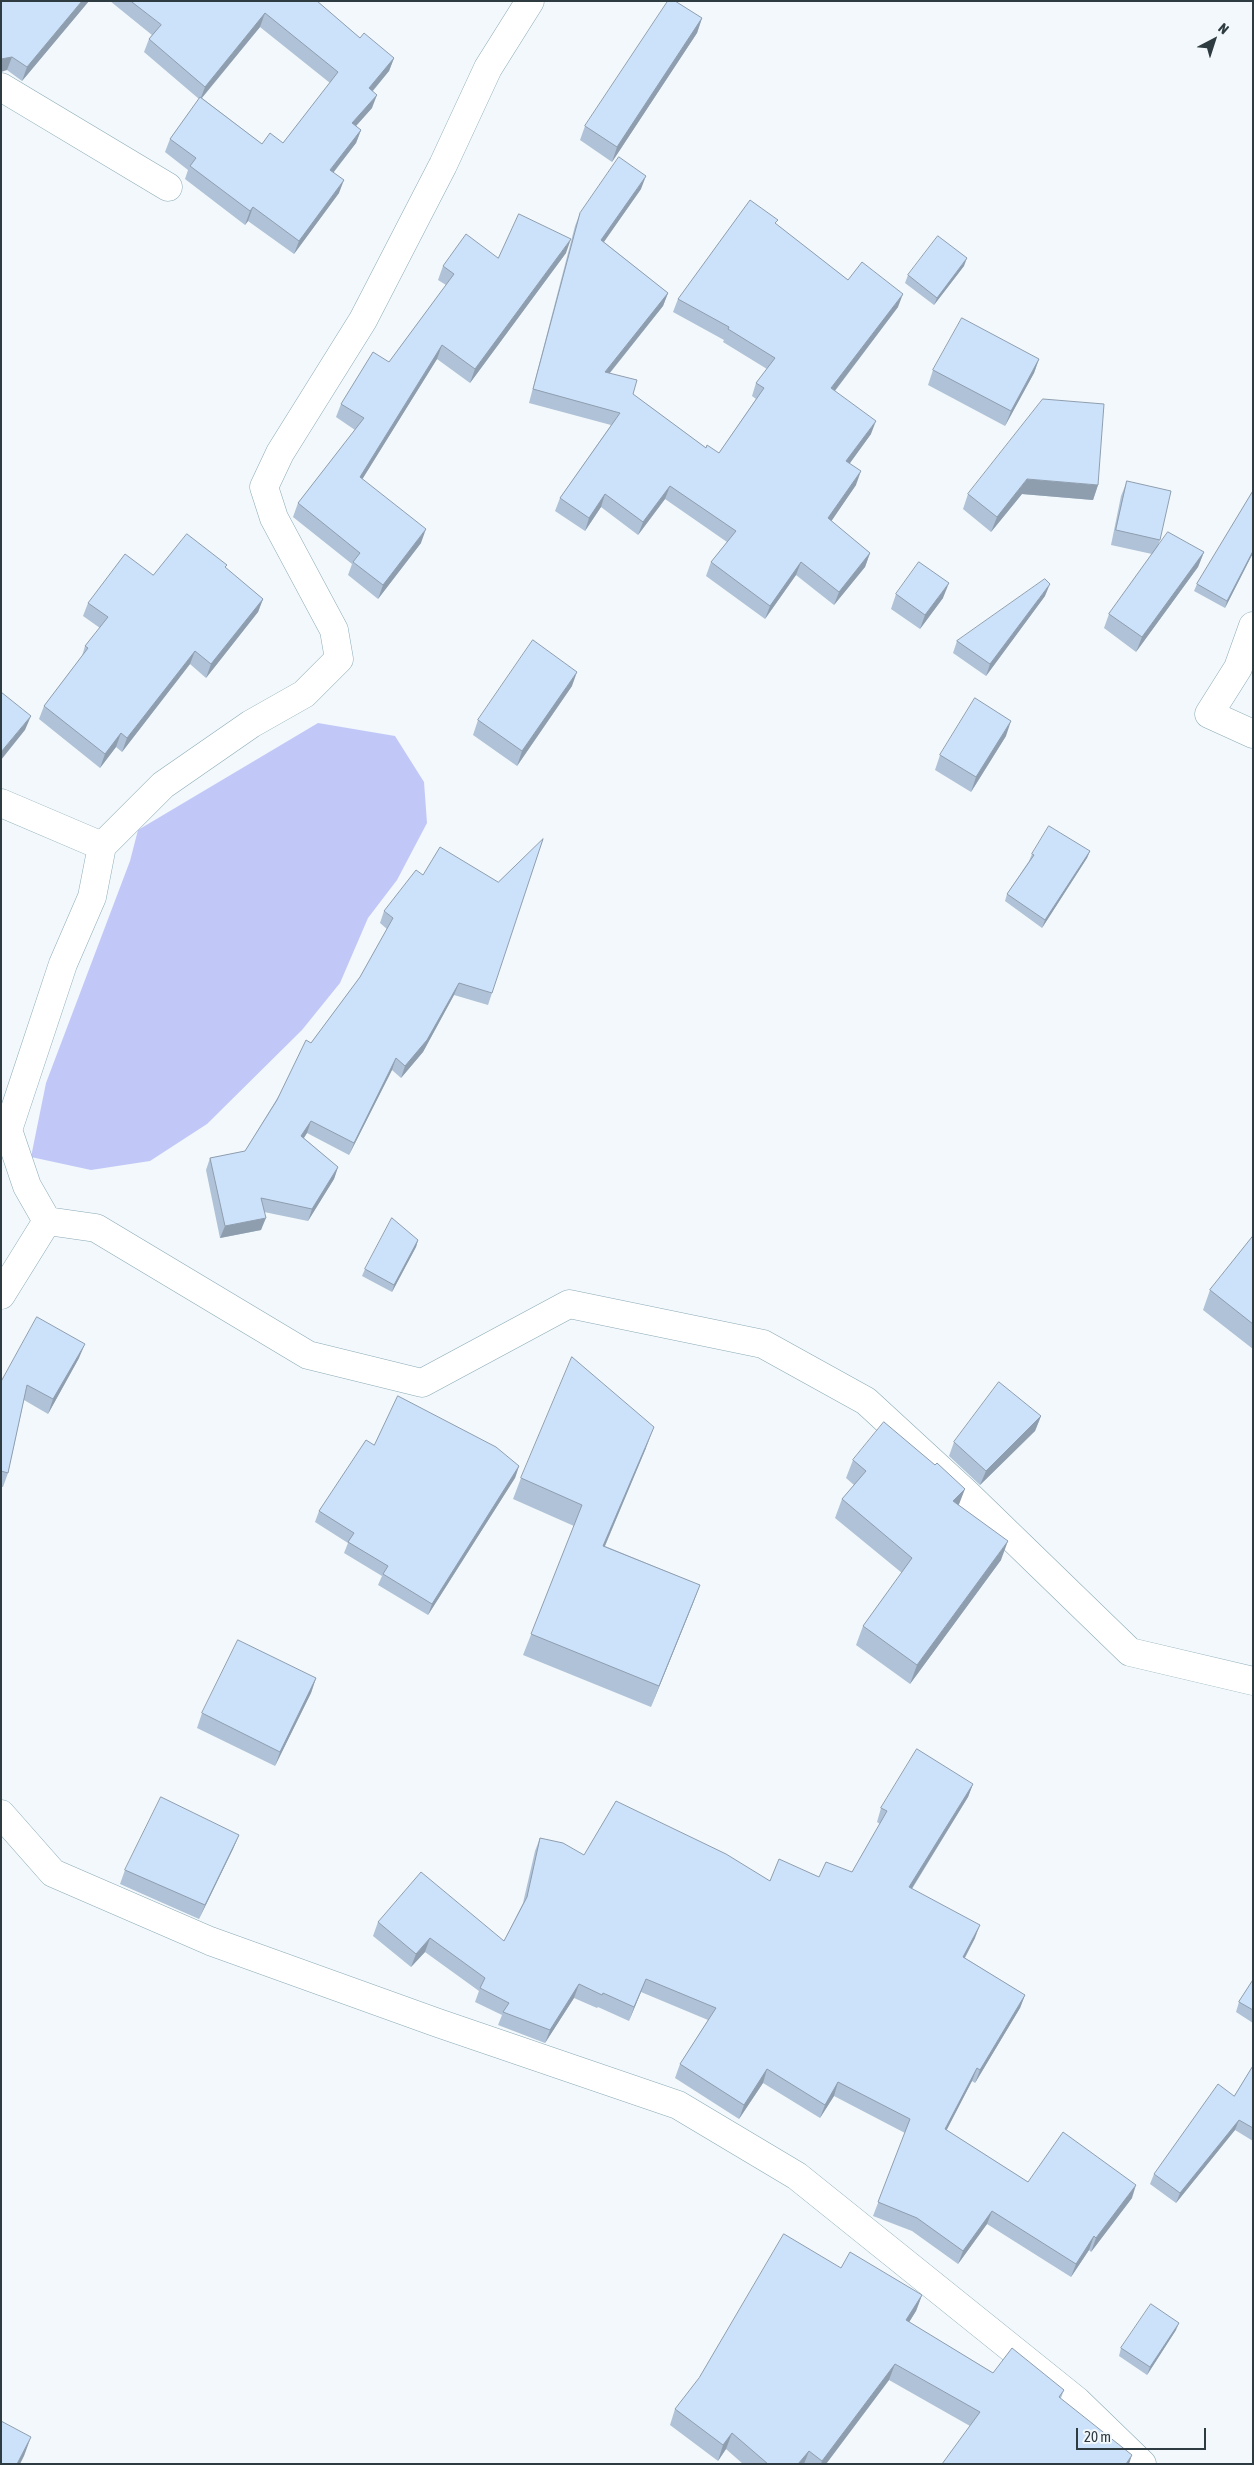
<!DOCTYPE html>
<html>
<head>
<meta charset="utf-8">
<style>
	body { margin:0 }
	#map { position:relative; width:1254px; height:2465px; overflow:hidden; background:#f2f8fb; font-family:"Asap Condensed",sans-serif }
	canvas { display:block }
	.frame { position:absolute; inset:0; border:2px solid #2e3b41; pointer-events:none }
	.north { position:absolute; left:1189px; top:15px; width:50px; height:50px; -webkit-text-stroke:4px #f2f8fb; paint-order:stroke; rotate:40deg; font-size:14px; font-weight:700; line-height:20px; text-align:center; color:#2e3b41 }
	.north::after { content:''; display:block; margin:auto; width:18px; height:22px; background:#2e3b41; clip-path:polygon(50% 0,100% 100%,50% 72%,0 100%) }
	.scale { position:absolute; left:1076px; top:2428px; width:130px; height:22px; box-sizing:border-box; border:2px solid #2e3b41; border-top:0; padding-left:6px; font-size:15px; line-height:18px; white-space:nowrap; color:#2e3b41; -webkit-text-stroke:4px #f2f8fb; paint-order:stroke }
</style>
</head>
<body>
<div id="map">
<canvas width="1254" height="2465"></canvas>
<div class="frame"></div>
<div class="north">N</div>
<div class="scale">20 m</div>
</div>
<script>
const ctx = document.querySelector('canvas').getContext('2d');
ctx.lineJoin = 'round';
function fillPath(path, color) {
  ctx.fillStyle = color;
  ctx.fill(path, 'evenodd');
}
function stroke(path, color, width, dash) {
  ctx.strokeStyle = color;
  ctx.lineWidth = width;
  ctx.lineCap = dash ? 'butt' : 'round';
  ctx.setLineDash(dash || []);
  ctx.stroke(path);
}
const water = new Path2D(`
	M318,723L395,736L424,782L427,823L397,880L368,918L340,983L302,1030L207,1124L150,1161L91,1170L31,1157L46,1083L130,861L138,830Z`);
const minor = new Path2D(`
	M1,87L168,187
	M1253,626L1238,668L1209,714L1253,734
	M1,803L102,846L92,897L63,964L8,1130L27,1186L47,1221
	M102,846L163,785L251,724L304,694L339,659L334,630L274,518L264,487L280,453L363,320L443,165L488,68L530,1
	M1,1295L47,1221L96,1228L308,1355L422,1383L569,1304L763,1344L866,1401L967,1494L1130,1652L1253,1681
	M1,1814L53,1873L210,1941L438,2023L678,2105L797,2176L1077,2401L1142,2464`);
const wall = new Path2D(`
	M1,1H89L22,81L7,70Z
	M110,1H317L360,38L394,58L389,71L373,91L372,108L356,126L361,130L356,143L334,172L339,193L294,254L248,221L245,225L185,179L188,170L165,152L170,139L199,99L144,52L149,39L152,35ZM260,27L330,83L283,143L262,144L202,98Z
	M702,18L697,33L612,162L580,140L585,126Z
	M641,189L604,242L668,293L663,306L610,373L633,394L706,448L719,453L756,399L752,396L756,383L767,369L723,342L724,340L673,312L678,299L776,224L848,280L898,307L835,391L871,434L850,463L856,485L831,521L870,553L865,567L834,605L796,575L765,619L706,576L711,562L727,542L665,499L638,535L601,507L585,531L555,511L560,498L611,425L529,403L575,226L580,213Z
	M566,253L470,383L437,359L362,479L421,543L378,599L348,575L352,564L293,517L298,503L355,430L336,417L341,404L389,362L446,285L438,280L443,266L498,258Z
	M964,266L934,305L905,283L908,275Z
	M1039,359L1034,373L1005,426L928,385L933,370Z
	M1127,481L1160,540L1158,546L1204,552L1198,567L1136,652L1104,628L1109,614L1152,554L1111,545L1121,496Z
	M1098,485L1093,500L1022,494L991,532L963,509L968,494Z
	M1253,491V553L1225,608L1194,591L1197,584Z
	M225,568L263,599L258,612L206,678L190,664L122,752L116,747L100,768L39,719L44,706L82,656L85,646L100,628L83,616L88,603L153,575Z
	M896,594L943,598L920,629L891,609Z
	M1045,596L986,676L953,653L957,641Z
	M572,686L517,766L473,735L478,720Z
	M1006,736L971,792L935,770L940,755Z
	M1090,851L1087,858L1042,928L1005,901L1007,894L1029,861L1032,854Z
	M384,911L492,993L488,1005L454,995L423,1052L401,1078L392,1070L349,1155L307,1133L304,1138L338,1167L334,1179L308,1221L264,1212L261,1230L220,1238L206,1170L210,1158L245,1151L311,1043L360,977L387,929L380,923Z
	M1253,1236V1349L1203,1310L1210,1290Z
	M418,1240L416,1247L392,1292L362,1276L365,1269Z
	M79,1358L48,1414L24,1400L8,1473L3,1487H1V1382Z
	M1041,1416L1035,1431L980,1485L949,1456L954,1442Z
	M374,1445L519,1466L515,1478L428,1615L378,1585L382,1576L344,1553L348,1543L315,1522L319,1511Z
	M646,1448L605,1546L700,1585L692,1606L651,1707L523,1655L574,1526L513,1499L521,1478Z
	M853,1460L959,1505L1001,1560L910,1684L856,1645L863,1626L902,1573L835,1518L842,1499L854,1485L846,1478Z
	M316,1678L311,1693L275,1766L197,1728L202,1713Z
	M973,1784L968,1797L912,1889L975,1938L965,1958L1025,1995L1020,2008L975,2083L972,2081L946,2130L1028,2182L1132,2198L1091,2252L1089,2250L1071,2277L987,2224L958,2264L912,2231L873,2216L905,2133L834,2096L820,2118L763,2083L739,2119L675,2078L680,2064L708,2020L641,1992L629,2021L598,2007L597,2008L574,1998L545,2043L498,2025L502,2015L475,2002L479,1991L425,1952L411,1967L373,1936L378,1922L504,1941L523,1903L535,1851L540,1838L584,1855L770,1881L819,1877L852,1872L880,1824L877,1822L881,1808Z
	M239,1835L233,1849L199,1919L120,1884L125,1870Z
	M1253,1980V2023L1236,2012L1239,2002Z
	M1253,2066V2141L1235,2130L1176,2203L1150,2184L1154,2174L1234,2096Z
	M841,2268L922,2295L916,2311L909,2322L993,2373L1064,2390L1061,2398L970,2426L889,2380L826,2464H743L726,2449L718,2461L670,2425L675,2409Z
	M1176,2330L1147,2375L1119,2356L1121,2348Z`);
const shadedWall = new Path2D(`
	M82,1H89L22,81L27,67Z
	M265,13L260,27L200,100L205,87Z
	M702,18L697,33L612,162L617,147Z
	M12,57L7,70L1,72V59Z
	M394,58L389,71L364,101L369,88Z
	M377,95L372,108L347,136L352,123Z
	M361,130L356,143L325,183L330,170Z
	M646,176L641,189L596,253L601,240Z
	M344,180L339,193L294,254L299,241Z
	M253,207L248,221L245,225L250,211Z
	M571,239L566,253L470,383L475,369Z
	M967,258L964,266L934,305L937,298Z
	M668,293L663,306L600,385L605,372Z
	M903,294L898,307L827,401L831,388Z
	M442,345L437,359L355,491L360,477Z
	M1039,359L1034,373L1005,426L1011,411Z
	M876,421L871,434L842,474L846,461Z
	M861,471L856,485L824,532L828,518Z
	M1027,479L1098,485L1093,500L1022,494L991,532L997,517Z
	M670,486L665,499L638,535L643,522Z
	M605,494L601,507L585,531L589,518Z
	M426,529L421,543L378,599L383,585Z
	M1253,551V553L1225,608L1227,601Z
	M1204,552L1198,567L1136,652L1142,637Z
	M870,553L865,567L834,605L839,592Z
	M801,562L796,575L765,619L770,606Z
	M949,583L943,598L920,629L925,615Z
	M1050,584L1045,596L986,676L990,664Z
	M263,599L258,612L206,678L211,664Z
	M195,651L190,664L122,752L127,738Z
	M577,672L572,686L517,766L522,751Z
	M31,716L25,730L1,760V752Z
	M1011,721L1006,736L971,792L976,777Z
	M121,733L116,747L100,768L105,754Z
	M1090,851L1087,858L1042,928L1045,920Z
	M459,983L454,995L423,1052L401,1078L405,1066Z
	M396,1058L392,1070L349,1155L354,1143Z
	M311,1121L307,1133L297,1148L301,1136Z
	M338,1167L334,1179L308,1221L312,1209Z
	M266,1218L261,1230L220,1238L225,1226Z
	M418,1240L416,1247L392,1292L394,1285Z
	M85,1344L79,1358L48,1414L53,1399Z
	M1041,1416L1035,1431L980,1485L986,1471Z
	M654,1427L646,1448L596,1567L603,1546Z
	M519,1466L515,1478L428,1615L432,1604Z
	M965,1489L958,1507L953,1501Z
	M1008,1541L1001,1560L910,1684L917,1665Z
	M700,1585L692,1606L651,1707L659,1686Z
	M316,1678L311,1693L275,1766L280,1752Z
	M973,1784L968,1797L904,1901L909,1887Z
	M239,1835L233,1849L199,1919L205,1905Z
	M980,1925L975,1938L958,1970L963,1957Z
	M430,1938L425,1952L411,1967L416,1954Z
	M646,1979L641,1992L629,2021L634,2007Z
	M579,1984L574,1998L545,2043L550,2030Z
	M1025,1995L1020,2008L975,2083L980,2070Z
	M977,2068L972,2081L940,2143L945,2129Z
	M767,2069L763,2083L739,2119L744,2105Z
	M838,2082L834,2096L820,2118L825,2105Z
	M1239,2120L1235,2130L1176,2203L1180,2193Z
	M1136,2185L1132,2198L1091,2252L1096,2238Z
	M992,2211L987,2224L958,2264L963,2251Z
	M1094,2236L1089,2250L1071,2277L1076,2264Z
	M922,2295L916,2311L900,2337L906,2320Z
	M1179,2323L1176,2330L1147,2375L1150,2367Z
	M895,2364L889,2380L826,2464H821L822,2461Z
	M732,2433L726,2449L718,2461L723,2445Z
	M31,2437L24,2456L20,2464H17Z
	M809,2451L804,2464H798Z
	M1132,2455L1129,2464H1126Z`);
const building = new Path2D(`
	M1,1H82L27,67L12,57L1,59Z
	M131,1H317L360,38L364,33L394,58L369,88L377,95L352,123L361,130L330,170L344,180L299,241L253,207L250,211L190,166L196,158L170,139L200,97L262,144L270,133L283,143L338,72L265,13L205,87L149,39L161,25Z
	M668,1H675L702,18L617,147L585,126Z
	M619,157L646,176L601,240L668,293L605,372L637,380L633,394L706,448L707,445L719,453L764,388L756,383L775,358L728,329L729,327L678,299L750,200L778,220L775,223L848,280L862,262L903,294L831,388L876,421L846,461L861,471L828,518L870,553L839,592L801,562L770,606L711,562L736,531L670,486L643,522L605,494L589,518L560,498L620,413L533,389L580,213Z
	M519,214L571,239L475,369L442,345L360,477L426,529L383,585L353,562L360,553L298,503L364,418L341,404L373,352L389,362L454,274L443,266L466,234L498,258Z
	M938,236L967,258L937,298L908,275Z
	M962,318L1039,359L1011,411L933,370Z
	M1043,399L1104,404L1098,485L1027,479L997,517L968,494Z
	M1127,481L1171,491L1160,540L1116,530Z
	M1253,491V551L1227,601L1197,584Z
	M1168,532L1204,552L1142,637L1109,614Z
	M187,534L227,565L225,567L263,599L211,664L195,651L127,738L121,733L105,754L44,706L88,648L85,646L108,617L88,603L125,554L153,575Z
	M919,562L949,583L925,615L896,594Z
	M1045,579L1050,584L990,664L957,641Z
	M533,640L577,672L522,751L478,720Z
	M1,692L31,716L1,752Z
	M975,698L1011,721L976,777L940,755Z
	M1049,826L1090,851L1045,920L1007,894L1034,855L1032,854Z
	M543,839L492,993L459,983L427,1040L405,1066L396,1058L354,1143L311,1121L301,1136L338,1167L312,1209L261,1198L266,1218L225,1226L210,1158L245,1151L277,1100L306,1040L311,1043L360,977L393,918L384,911L416,870L423,875L440,847L498,882Z
	M392,1218L418,1240L394,1285L365,1269Z
	M1253,1236V1324L1210,1290Z
	M37,1317L85,1344L53,1399L27,1385L8,1473L1,1471V1382Z
	M572,1357L654,1427L603,1546L700,1585L659,1686L531,1634L582,1505L521,1478Z
	M999,1382L1041,1416L986,1471L954,1442Z
	M398,1396L496,1447L519,1466L432,1604L383,1574L388,1566L348,1542L354,1533L319,1511L366,1440L374,1445Z
	M884,1422L935,1465L937,1463L965,1489L953,1501L1008,1541L917,1665L863,1626L912,1558L842,1499L866,1471L853,1460Z
	M238,1640L316,1678L280,1752L202,1713Z
	M917,1749L973,1784L909,1887L980,1925L963,1957L1025,1995L980,2070L977,2068L945,2129L1028,2182L1063,2132L1136,2185L1096,2238L1094,2236L1076,2264L992,2211L963,2251L917,2218L878,2202L910,2119L838,2082L825,2105L767,2069L744,2105L680,2064L716,2008L646,1979L634,2007L603,1993L602,1995L579,1984L550,2030L503,2012L509,2003L480,1988L485,1978L430,1938L416,1954L378,1922L421,1872L504,1941L527,1897L540,1838L563,1843L584,1855L616,1801L726,1854L770,1881L779,1859L819,1877L826,1862L852,1872L887,1811L881,1808Z
	M161,1797L239,1835L205,1905L125,1870Z
	M1253,1980V2010L1239,2002Z
	M1253,2066V2128L1239,2120L1180,2193L1154,2174L1218,2084L1234,2096Z
	M784,2234L841,2268L850,2252L922,2295L906,2320L993,2373L1012,2348L1064,2390L1059,2397L1132,2455L1126,2464H942L980,2412L895,2364L822,2461L809,2451L798,2464H768L732,2433L723,2445L675,2409L699,2378Z
	M1151,2304L1179,2323L1150,2367L1121,2348Z
	M1,2421L31,2437L17,2464H1Z`);
fillPath(water, '#c1c8f7');
stroke(minor, '#8aaab7', 29);
stroke(minor, '#fff', 28);
fillPath(wall, '#afc2d7');
fillPath(shadedWall, '#8f9eaf');
fillPath(building, '#cce2fa');
stroke(building, '#8f9eaf', 1);
</script>
</body>
</html>
